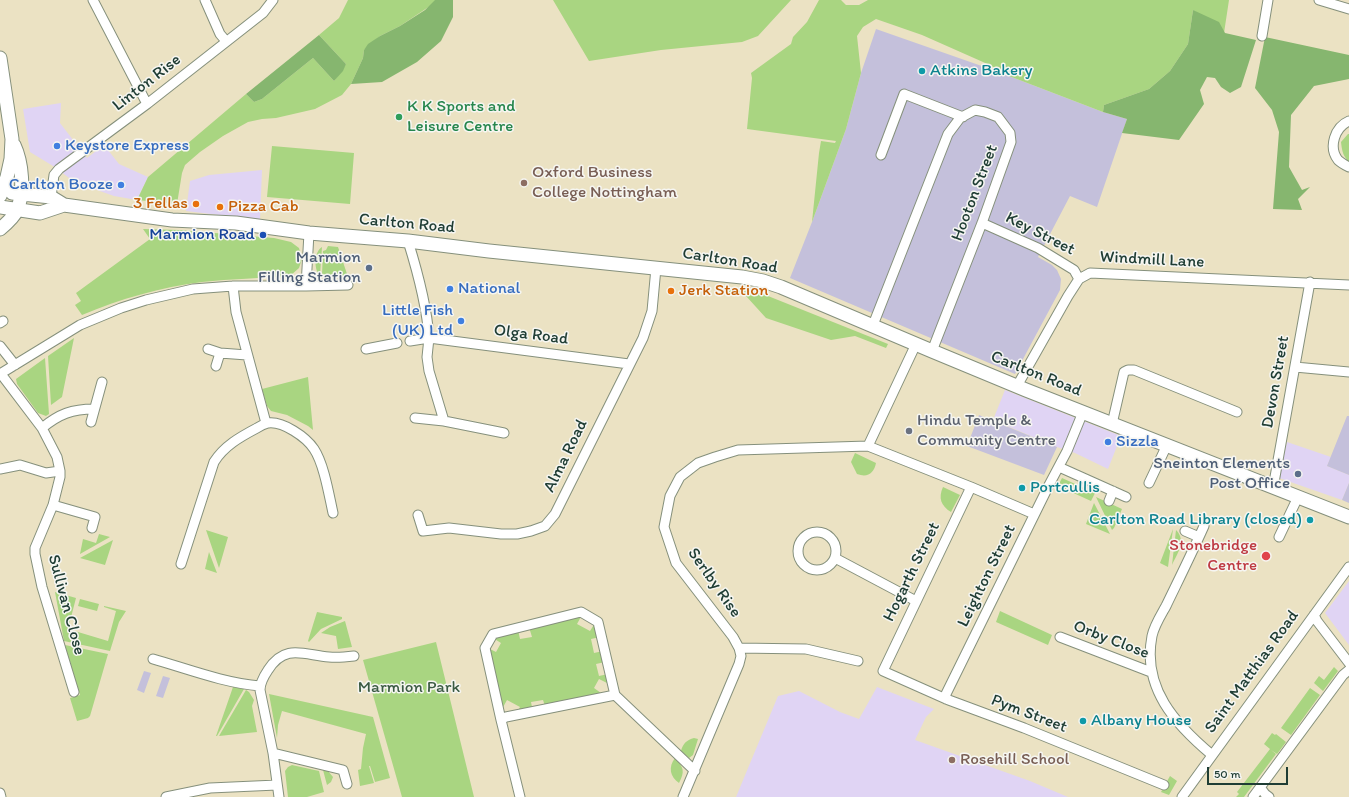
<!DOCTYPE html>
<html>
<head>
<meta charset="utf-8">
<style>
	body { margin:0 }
	#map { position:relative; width:1349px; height:797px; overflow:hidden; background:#ebe2c3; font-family:Itim,sans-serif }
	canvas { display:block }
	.scale { position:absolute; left:1207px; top:767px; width:81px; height:18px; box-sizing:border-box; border:2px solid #1f3d34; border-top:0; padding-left:5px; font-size:12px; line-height:14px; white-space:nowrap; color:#1f3d34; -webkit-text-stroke:3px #f6f6f2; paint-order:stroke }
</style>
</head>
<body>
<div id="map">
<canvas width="1349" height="797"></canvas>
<div class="scale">50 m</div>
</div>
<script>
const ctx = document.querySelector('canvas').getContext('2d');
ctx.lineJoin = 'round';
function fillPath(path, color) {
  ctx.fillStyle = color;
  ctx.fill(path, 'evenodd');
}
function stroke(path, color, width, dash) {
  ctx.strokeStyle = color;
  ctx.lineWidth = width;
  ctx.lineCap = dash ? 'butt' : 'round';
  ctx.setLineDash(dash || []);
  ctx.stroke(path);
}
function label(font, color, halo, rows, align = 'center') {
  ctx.font = font + ' Itim,sans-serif';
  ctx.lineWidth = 3;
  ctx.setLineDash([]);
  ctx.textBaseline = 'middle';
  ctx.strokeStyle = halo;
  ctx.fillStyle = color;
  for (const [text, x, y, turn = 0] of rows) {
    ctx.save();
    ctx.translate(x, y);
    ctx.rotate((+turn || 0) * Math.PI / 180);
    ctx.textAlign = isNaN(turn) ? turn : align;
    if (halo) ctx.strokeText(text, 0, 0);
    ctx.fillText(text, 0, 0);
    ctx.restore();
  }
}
const built = new Path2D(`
	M61,103L60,123L87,158L104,145L119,164L148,177L137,200L114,196L97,190L84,189L53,166L30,152L23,109Z
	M262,170L260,220L186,211L190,181L209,175Z
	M1005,390L1121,436L1108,469L1075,453L1057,447L993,420Z
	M1287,442L1331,457L1327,466L1349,475V483L1342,500L1279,478Z
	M1349,581V645L1325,613Z
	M877,687L934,709L926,717L915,740L1030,781L1068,797H736L778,696L799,691L840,712L859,719Z`);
const industrial = new Path2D(`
	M876,29L996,71L1103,112L1127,119L1097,207L1070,196L1038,257L1052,265L1057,270L1061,279L1060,290L1015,374L790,278L812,222L846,129L861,73Z
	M979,415L1057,447L1044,475L967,446Z
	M1347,416H1349V475L1327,466Z
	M1349,483V503L1342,500Z
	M144,671L151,673L144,693L137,690Z
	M163,676L170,678L163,698L156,696Z`);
const green = new Path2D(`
	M348,0H439L400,26L380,36L364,50L363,58L351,84L342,95L315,109L276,118L262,119L248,122L223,136L200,152L185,165L182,173L177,204L137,200L148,177L246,94L254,102L262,99L313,58L334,81L346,64L319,35L339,18Z
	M553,0H791L758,36L742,42L661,50L589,61Z
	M819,0H841L846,5H859L868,0H1229L1224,33L1193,10L1188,44L1170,71L1149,89L1104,105L1103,112L996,71L992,66L922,35L876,19L863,27L857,36L861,73L846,129L812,222L819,153L821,141L835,143L836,141L747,129L752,78L751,73L791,44L793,37L807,22Z
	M1348,134H1349V162C1343,156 1342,151 1341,142Z
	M272,146L354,153L350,204L267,197Z
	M143,229L179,230L274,238L291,242L299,248L302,259L299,268L290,276C261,278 231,279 202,282C161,287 120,299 82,315L75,305L81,301L76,293L150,239Z
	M328,246L338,247L348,277L322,275L323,251L326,250Z
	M322,247L320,275H319C314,268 314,252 322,247Z
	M720,286L763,294L888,344L886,348L855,336L831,340L766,318L746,296L718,289Z
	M74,338L62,397L51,405L48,356Z
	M45,358L49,414L46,416L38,413L17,384L16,379Z
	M308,377L313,430L308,426L287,415L271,411L267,406L262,389Z
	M855,453L876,463C874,473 868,478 857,474L851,462Z
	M1062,478L1095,493L1091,501L1058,486Z
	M943,487L960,495L951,512C941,506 938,498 943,487Z
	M1096,497L1122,509L1114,528L1112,530Z
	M1094,503L1110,534L1086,524Z
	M1173,529L1168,567L1160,563Z
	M206,530L228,537L219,568Z
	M1176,530C1187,541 1177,554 1172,565Z
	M99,534L110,537L80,554L83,539L96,543Z
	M113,540L105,565L80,558Z
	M209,552L217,573L205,569Z
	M55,592L76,598L68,629L108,641L116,611L104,607V606L126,611L119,622L110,651L64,641Z
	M80,599L99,604L97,611L78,606Z
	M1000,611L1052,635L1048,645L996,622Z
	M317,612L342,617V619L321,629L309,642L308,641Z
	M582,615L577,624L590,631L595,623L600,637L591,639L594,653L603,651L605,662L596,664L599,676L608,674L609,680L607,683L599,679L594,688L601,693L600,696L546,709L543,700L531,702L533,712L515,716L520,707L507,700L502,709L488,648L496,652L501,643L493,638L518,630L520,639L532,637L529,627Z
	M345,621L352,647L338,649L336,636L321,633L330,627Z
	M436,642L474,797H402L363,660Z
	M65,645L108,654L90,716L88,718L77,721L70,698L80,695Z
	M1334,667L1338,671L1323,691L1314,683L1319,676L1324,680Z
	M233,687L244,689L217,736H216Z
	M1310,688L1320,695L1291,735L1281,728Z
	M246,690L249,692L254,700L252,706L257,732L219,736Z
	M269,694L373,717L390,778L375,782L370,766H369L374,783L360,786L358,770L361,769L363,748L366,734L282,711L278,725L277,738Z
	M1272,733L1275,735L1276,734L1286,742L1277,754L1271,750L1276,754L1244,797H1236L1239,794L1237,792L1270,749L1264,744Z
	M694,738L698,739L693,755L689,758L681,751C683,743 687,740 694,738Z
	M675,758C684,768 685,771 679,783C670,777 668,767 675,758Z
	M292,765L319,771L324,792L307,797H288L285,771L288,767Z
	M323,770L328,771L333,777L331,782L327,785Z
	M1170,776L1177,781L1169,795L1161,792Z`);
const forest = new Path2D(`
	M435,0H453V17L441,41L417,62L382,82L351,84L363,58L364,50L368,44L380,36L400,26L425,10Z
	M1193,10L1219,22L1225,33L1256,40L1241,87L1230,93L1221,87L1215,78L1207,77L1200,90L1204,104L1179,140L1122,133L1127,119L1103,112L1104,105L1149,89L1170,71L1188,44Z
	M319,35L346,64L343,71L334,81L313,58L262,99L254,102L246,94Z
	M1265,37L1349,55V79L1314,86L1291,115L1289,167L1302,190L1310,187L1298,199L1302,210L1273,209L1279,132L1272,110L1255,88Z`);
const street = new Path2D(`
	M93,0L147,104
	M205,0L220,34L226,41
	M1319,0L1349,9
	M1262,36L1268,0
	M1349,121C1335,127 1328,147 1338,160C1341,163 1345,165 1349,167
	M881,155L904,94L963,117
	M51,197L54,175L59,169L147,104L263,13L273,0
	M982,223L1038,248L1074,270L1079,279
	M408,241C417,270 427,307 429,338L629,364
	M233,286L236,312L266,423
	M306,286L348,285
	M0,323L3,321
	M873,325L948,134L960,118L975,110L985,112L998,117L1010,133L1011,142L982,223L932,351
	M410,341L429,338L427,357L429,371L444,421
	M0,346L15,365
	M208,349L220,353L247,355
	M366,349L397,343
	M216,366L220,353
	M1295,367L1349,372
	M0,374L80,325L121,308L146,300L193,289L233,286H306L309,233
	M1,374L42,428L57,457L60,471V477L53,505L35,548V554L42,587L74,692
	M1017,386L1068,296L1079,279L1090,273L1349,285
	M415,418L444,421L504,433
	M91,422L102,382
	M1112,424L1124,372L1128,370H1134L1237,412
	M42,428C59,414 72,409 94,409
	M868,446L916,344
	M1059,467L1126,497
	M0,469L20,465L46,473L60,471
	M1149,483L1167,445
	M971,487L883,671L946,699L1024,728L1164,785
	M1273,488L1310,282
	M1109,501L1113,491
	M53,505L95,517L92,528
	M418,515L423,531L449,528L501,534H517L531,531L545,526L555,514L643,338L652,311L656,268
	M1204,526C1192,553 1179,579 1166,606C1161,615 1154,626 1152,636C1142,688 1175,724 1212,755
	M1185,531L1199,537
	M798 551a19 19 0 1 1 38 0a19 19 0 1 1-38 0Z
	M1279,537L1298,497
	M835,558L916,601
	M181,564L214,462C224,446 240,437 257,428C260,426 264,424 268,423C283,421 306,437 314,449C324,464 329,495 333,513
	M581,612L598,622L615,695L506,717L501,720L485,648L493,634Z
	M1314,615L1317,621L1349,663
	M1060,637L1151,672
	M739,648L806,649L858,661
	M153,659C188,669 224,683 260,686
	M615,695L695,771
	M946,699V694L1049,485L1067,451L1083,412
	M501,720L520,797
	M273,753L343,770L347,784
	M1260,787L1265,794L1269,797
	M0,793L1,797
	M166,797L210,788L277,785
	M279,797L273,753L260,690C260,683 264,676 268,670C285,643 304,655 329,657C337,658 346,657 354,656
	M683,797L739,664L741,656L739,648L733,637L676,563L664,527L670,496L680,477L698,463L715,457L738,450L868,446L971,487L1034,514
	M1182,797L1349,567
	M1253,797L1343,675L1349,670`);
const secondary = new Path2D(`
	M0,58L12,139L11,159L7,177L0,196
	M12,193L51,197L64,205
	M0,207L40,213L64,205L172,220L236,223L309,233L408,241L489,251L742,277L763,281L781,287L932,351L1026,390L1349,517
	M0,229C6,224 14,217 17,210C25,192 22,162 14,145`);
const markers = [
	[922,71,4,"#0f9aa8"],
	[399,117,4,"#2e9e5b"],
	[57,146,4,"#3f7fe0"],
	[524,183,4,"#8d6e63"],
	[121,185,4,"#3f7fe0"],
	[196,204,4,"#e8710a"],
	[220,207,4,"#e8710a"],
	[263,235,4,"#1a4fb4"],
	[369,268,4,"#5c6f8a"],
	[450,289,4,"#3f7fe0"],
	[671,291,4,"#e8710a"],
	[461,321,4,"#3f7fe0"],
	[909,431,4,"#6b7280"],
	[1108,442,4,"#3f7fe0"],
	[1298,474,4,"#5c6f8a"],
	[1022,488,4,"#0f9aa8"],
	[1310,520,4,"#0f9aa8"],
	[1266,556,5,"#e0444e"],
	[1083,721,4,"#0f9aa8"],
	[952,760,4,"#8d6e63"]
];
const cultureNames = [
	["Atkins Bakery",930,71],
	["Portcullis",1030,488],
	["Carlton Road Library (closed)",1302,520,"right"],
	["Albany House",1091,721]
];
const streetNames = [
	["Linton Rise",147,83,-38],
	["Hooton Street",975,193,-69],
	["Carlton Road",407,224,5],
	["Key Street",1040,234,27],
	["Windmill Lane",1152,260,3],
	["Carlton Road",730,261,9],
	["Olga Road",531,335,7],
	["Carlton Road",1036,374,22],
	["Devon Street",1276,382,-80],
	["Alma Road",566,456,-64],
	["Hogarth Street",912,572,-64],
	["Leighton Street",987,576,-64],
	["Serlby Rise",714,583,55],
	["Sullivan Close",66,605,75],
	["Orby Close",1111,640,21],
	["Saint Matthias Road",1252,672,-54],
	["Pym Street",1029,714,21]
];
const leisureNames = [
	["K K Sports and",407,107],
	["Leisure Centre",407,127]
];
const shopNames = [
	["Keystore Express",65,146],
	["Carlton Booze",113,185,"right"],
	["National",458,289],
	["Little Fish",453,311,"right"],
	["(UK) Ltd",453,331,"right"],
	["Sizzla",1116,442]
];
const educationNames = [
	["Oxford Business",532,173],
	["College Nottingham",532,193],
	["Rosehill School",960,760]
];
const foodNames = [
	["3 Fellas",188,204,"right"],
	["Pizza Cab",228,207],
	["Jerk Station",679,291]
];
const transitNames = [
	["Marmion Road",255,235]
];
const serviceNames = [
	["Marmion",361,258],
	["Filling Station",361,278],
	["Sneinton Elements",1290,464],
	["Post Office",1290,484]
];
const worshipNames = [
	["Hindu Temple &",917,421],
	["Community Centre",917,441]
];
const healthNames = [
	["Stonebridge",1257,546],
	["Centre",1257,566]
];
const parkNames = [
	["Marmion Park",409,688]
];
fillPath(built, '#e0d4f4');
fillPath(industrial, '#c4c0db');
fillPath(green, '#a9d581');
fillPath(forest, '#86b66f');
stroke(street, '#85907c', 11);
stroke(secondary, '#85907c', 15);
stroke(street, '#fff', 9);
stroke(secondary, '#fff', 13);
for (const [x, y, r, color] of markers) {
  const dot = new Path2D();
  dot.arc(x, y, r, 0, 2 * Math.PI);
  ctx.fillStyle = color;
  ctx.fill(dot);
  stroke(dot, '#f6f6f2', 1.5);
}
label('17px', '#0d838f', '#f6f6f2', cultureNames, 'left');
label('17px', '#1f3d34', '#f6f6f2', streetNames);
label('17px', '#27864d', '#f6f6f2', leisureNames, 'left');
label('17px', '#366cbe', '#f6f6f2', shopNames, 'left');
label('17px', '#785e54', '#f6f6f2', educationNames, 'left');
label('17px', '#c56008', '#f6f6f2', foodNames, 'left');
label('17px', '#164399', '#f6f6f2', transitNames, 'right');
label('17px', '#4e5e75', '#f6f6f2', serviceNames, 'right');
label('17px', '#5b616d', '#f6f6f2', worshipNames, 'left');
label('17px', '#be3a42', '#f6f6f2', healthNames, 'right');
label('17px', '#3b5b43', '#f6f6f2', parkNames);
</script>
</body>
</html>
